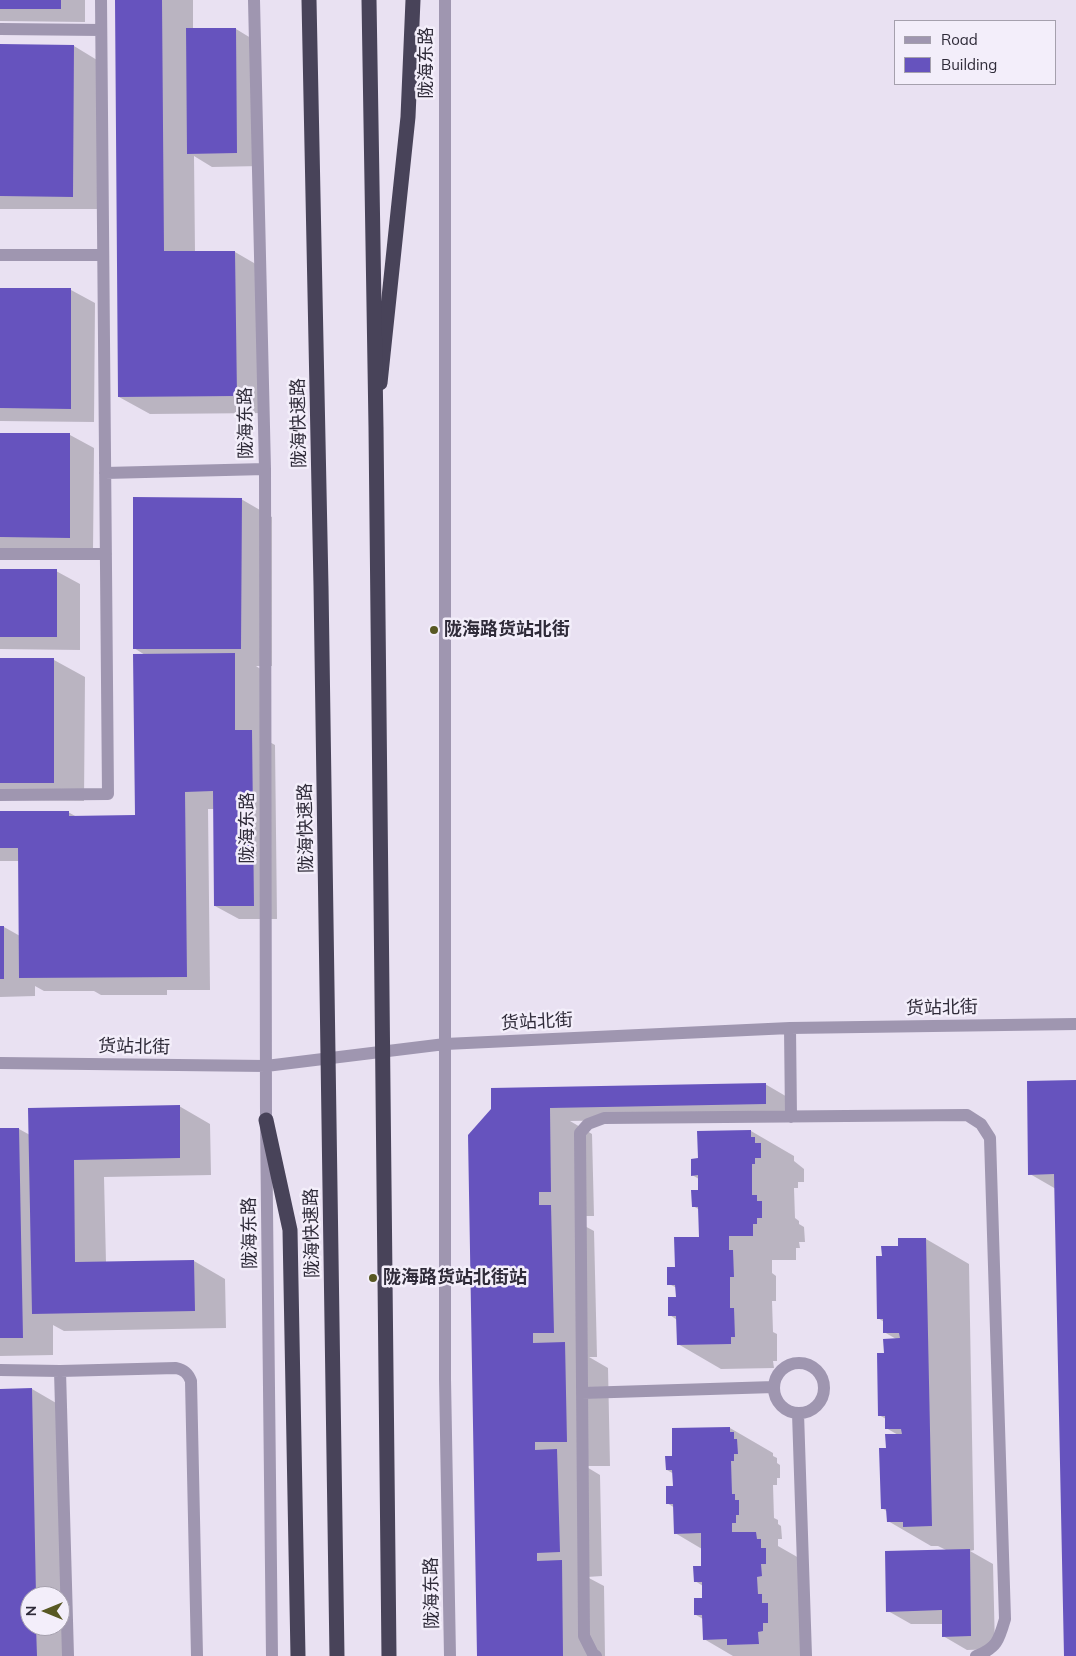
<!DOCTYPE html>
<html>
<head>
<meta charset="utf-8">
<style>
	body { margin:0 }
	#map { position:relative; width:1076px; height:1656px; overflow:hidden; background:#e9e1f2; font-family:Mulish,sans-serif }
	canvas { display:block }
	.legend { position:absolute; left:894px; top:20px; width:162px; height:65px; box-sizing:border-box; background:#f3eefa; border:1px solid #a5a0ad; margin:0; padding:6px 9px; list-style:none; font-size:15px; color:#2f2b39 }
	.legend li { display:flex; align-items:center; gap:10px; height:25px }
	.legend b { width:25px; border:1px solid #a5a0ad }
	.north { position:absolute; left:20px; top:1586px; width:50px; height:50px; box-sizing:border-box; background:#f3eefa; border:1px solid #a5a0ad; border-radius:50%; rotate:270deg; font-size:14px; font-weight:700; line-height:20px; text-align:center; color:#2f2b39 }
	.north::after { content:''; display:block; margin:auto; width:18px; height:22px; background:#585823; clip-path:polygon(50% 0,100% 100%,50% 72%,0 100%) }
</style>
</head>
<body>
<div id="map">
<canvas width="1076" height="1656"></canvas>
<ul class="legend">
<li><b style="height:6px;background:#9f96b0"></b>Road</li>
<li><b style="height:14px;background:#6653be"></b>Building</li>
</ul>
<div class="north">N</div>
</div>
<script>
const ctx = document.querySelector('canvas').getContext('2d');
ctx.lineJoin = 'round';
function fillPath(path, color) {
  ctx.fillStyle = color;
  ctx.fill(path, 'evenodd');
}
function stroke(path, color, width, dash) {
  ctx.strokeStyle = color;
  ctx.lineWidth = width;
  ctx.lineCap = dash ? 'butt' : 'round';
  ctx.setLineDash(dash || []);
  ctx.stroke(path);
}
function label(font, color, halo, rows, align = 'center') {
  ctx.font = font + ' Mulish,"Noto Sans SC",sans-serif';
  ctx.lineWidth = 5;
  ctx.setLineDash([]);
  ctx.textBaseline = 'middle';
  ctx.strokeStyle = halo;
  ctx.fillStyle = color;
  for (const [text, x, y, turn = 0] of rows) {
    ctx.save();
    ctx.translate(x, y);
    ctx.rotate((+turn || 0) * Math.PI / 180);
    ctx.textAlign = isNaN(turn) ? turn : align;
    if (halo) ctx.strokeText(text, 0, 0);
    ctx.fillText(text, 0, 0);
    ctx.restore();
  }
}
const shadow = new Path2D(`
	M0,0H85V22L0,21Z
	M116,0H193V30L236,29L259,43L260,166L212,167L194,156L195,252H235L266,270L267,413L150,414L119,397Z
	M0,45L74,46L97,60V209H0Z
	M0,289L71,290L95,303L94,422L0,421Z
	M0,434L70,435L94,448L93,551L0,550Z
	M241,499L272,517V666H256L265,672L266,740L275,745L277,919H239L215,906L214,809H208L210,990H167V995H101L94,991H44L35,986V996L0,997V927H4L20,936V861H0V812H68L77,817H136L145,655L134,648Z
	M0,570L56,571L80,584V650L0,649Z
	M0,659L54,660L85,677L84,801L0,800Z
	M1076,1081V1656H1065L1056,1189L1030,1174Z
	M765,1084L789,1098V1117L570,1121L592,1134L594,1216H581V1224L594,1231L597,1357H589L608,1368L610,1466H585L600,1475L602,1576L587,1577L604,1586L605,1656H479L492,1110Z
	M179,1106L210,1124L211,1175L104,1177L106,1263L194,1261L225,1279L226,1328L64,1331L53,1325V1355L0,1356V1129H19L30,1135Z
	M751,1131L794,1156V1161L804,1169V1182H798V1188H794L795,1218L799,1221V1224L804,1227L805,1242H799L800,1248H796V1260H772V1273L776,1276V1301H772L773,1332L777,1334V1361H773L774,1368L721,1369L678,1344L677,1320L670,1315L677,1299V1288L669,1284L676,1268L701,1238L700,1210L693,1206L700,1191L699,1179L692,1175L699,1160L698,1132Z
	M926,1239L969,1264L974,1550L970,1551L993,1564L995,1649L967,1650L943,1636V1624H911L888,1611L946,1550L938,1546H931L888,1521V1512L882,1508L887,1449L900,1436L886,1428V1419L879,1415L885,1354L898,1340L884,1332V1322L878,1318L883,1258L899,1247Z
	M32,1389L63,1407L67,1656H0V1390ZM30,1596H60V1626H30Z
	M730,1428L773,1453V1456L777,1458V1463L780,1465V1478H777V1485H773L774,1518L778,1520V1524L781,1526L782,1539H778V1546L799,1558L801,1656H733L704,1639L703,1619L696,1615L703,1599V1586L695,1581L702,1567V1549L675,1533V1508L667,1503L674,1487V1474L667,1470L674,1457L673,1429Z`);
const building = new Path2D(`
	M0,0H61V9H0Z
	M115,0H162L164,251H235L237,396L118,397Z
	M186,28H236L237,153L187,154Z
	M0,44L74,45L73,197L0,196Z
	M0,288H71V409L0,408Z
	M0,433H70V538L0,537Z
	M133,497L242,498L241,649H133Z
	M0,569H57V637H0Z
	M235,653V730H252L254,906H214L213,791L185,792L187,977L19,978L18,848H0V811H69V816L135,815L133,654Z
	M0,658H54V783H0Z
	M0,926H4V979H0Z
	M1076,1080V1656H1064L1054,1174L1028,1175L1027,1081Z
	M766,1083V1104L550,1108L551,1192H539V1205H551L554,1333H533V1343L565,1342L567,1442H535V1450L557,1449L560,1552L537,1553V1561L562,1560L563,1656H477L468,1135L491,1109V1088Z
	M180,1105V1158L74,1160L75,1262L194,1260L195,1311L32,1314L28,1108Z
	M0,1128H19L23,1338H0Z
	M751,1130V1137H755V1143H761V1158H755V1164H752V1195H757V1201H762V1218H757V1224H753V1236H729V1250H733L734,1277H730V1308H734L735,1337H731V1344L677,1345L676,1316H668V1297H676L675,1285H667V1267H675L674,1237H699L698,1207H692L691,1190H698V1175L691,1176V1159L698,1158L697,1131Z
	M898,1238H926L932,1526L903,1527V1522H887L886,1509H881L879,1448H886L885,1434H902L901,1429H885V1416H878L877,1353H884L883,1339L900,1338L899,1333H883V1319H877L876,1256H882L881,1246H898Z
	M32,1388L36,1596H30V1626H36L37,1656H0V1389Z
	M730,1427V1432H734V1439H737L738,1454H734V1461H731L732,1494H735V1500H739V1515H736V1523H732V1532H756L757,1539H761V1548H766V1564H761L762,1576L757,1577L758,1594H762V1603H768V1623H763V1631L758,1632L759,1644L727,1645V1639L703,1640L702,1615H694V1598H702V1582H694L693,1566H701V1533L674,1534L673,1504H666V1486H673L672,1470H666L665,1456H672V1428Z
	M970,1549L971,1636L942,1637V1610L886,1612L885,1551Z`);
const minor = new Path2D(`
	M254,0L265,469L266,1120L272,1656
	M445,0V1379L450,1656
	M0,29L101,30
	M0,255H103
	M105,473L265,469
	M0,554H106
	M0,795L108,794L101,0
	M790,1028L791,1117
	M0,1063L266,1066L445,1044L790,1028L1076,1024
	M774 1388a25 25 0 1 1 50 0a25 25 0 1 1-50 0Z
	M0,1370L60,1371L176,1368C184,1370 188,1373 191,1381L197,1656
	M60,1371L68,1656
	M582,1393L774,1387
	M798,1413L806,1656
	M596,1656L593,1654L584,1636L580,1133L588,1124L604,1118L967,1115L981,1124L990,1138L1005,1619C999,1640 997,1648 976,1656`);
const highway = new Path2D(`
	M380,383L408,117L413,0
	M266,1120L290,1230L298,1656`);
const highwayBridge = new Path2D(`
	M309,0L321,586L337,1656
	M369,0L376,427L389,1656`);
const markers = [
	[434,630,5,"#585823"],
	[373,1278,5,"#585823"]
];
const streetNames = [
	["陇海东路",427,63,-90],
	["陇海东路",246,423,-91],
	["陇海快速路",299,423,-91],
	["陇海东路",248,828,-90],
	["陇海快速路",306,828,-91],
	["货站北街",942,1008,-1],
	["货站北街",537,1022,-3],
	["货站北街",134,1047,1],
	["陇海东路",250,1233,-91],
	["陇海快速路",312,1233,-91],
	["陇海东路",432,1593,-91]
];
const poiNames = [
	["陇海路货站北街",444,630],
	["陇海路货站北街站",383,1278]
];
fillPath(shadow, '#0003');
fillPath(building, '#6653be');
stroke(minor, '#9f96b0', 12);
stroke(highway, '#484359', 15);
stroke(highwayBridge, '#484359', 15);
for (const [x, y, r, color] of markers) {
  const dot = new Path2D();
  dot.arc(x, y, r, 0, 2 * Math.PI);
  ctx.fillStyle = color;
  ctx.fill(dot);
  stroke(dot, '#f3eefa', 2);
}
label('18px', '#2f2b39', '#f3eefa', streetNames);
label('bold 18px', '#2f2b39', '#f3eefa', poiNames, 'left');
</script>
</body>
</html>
